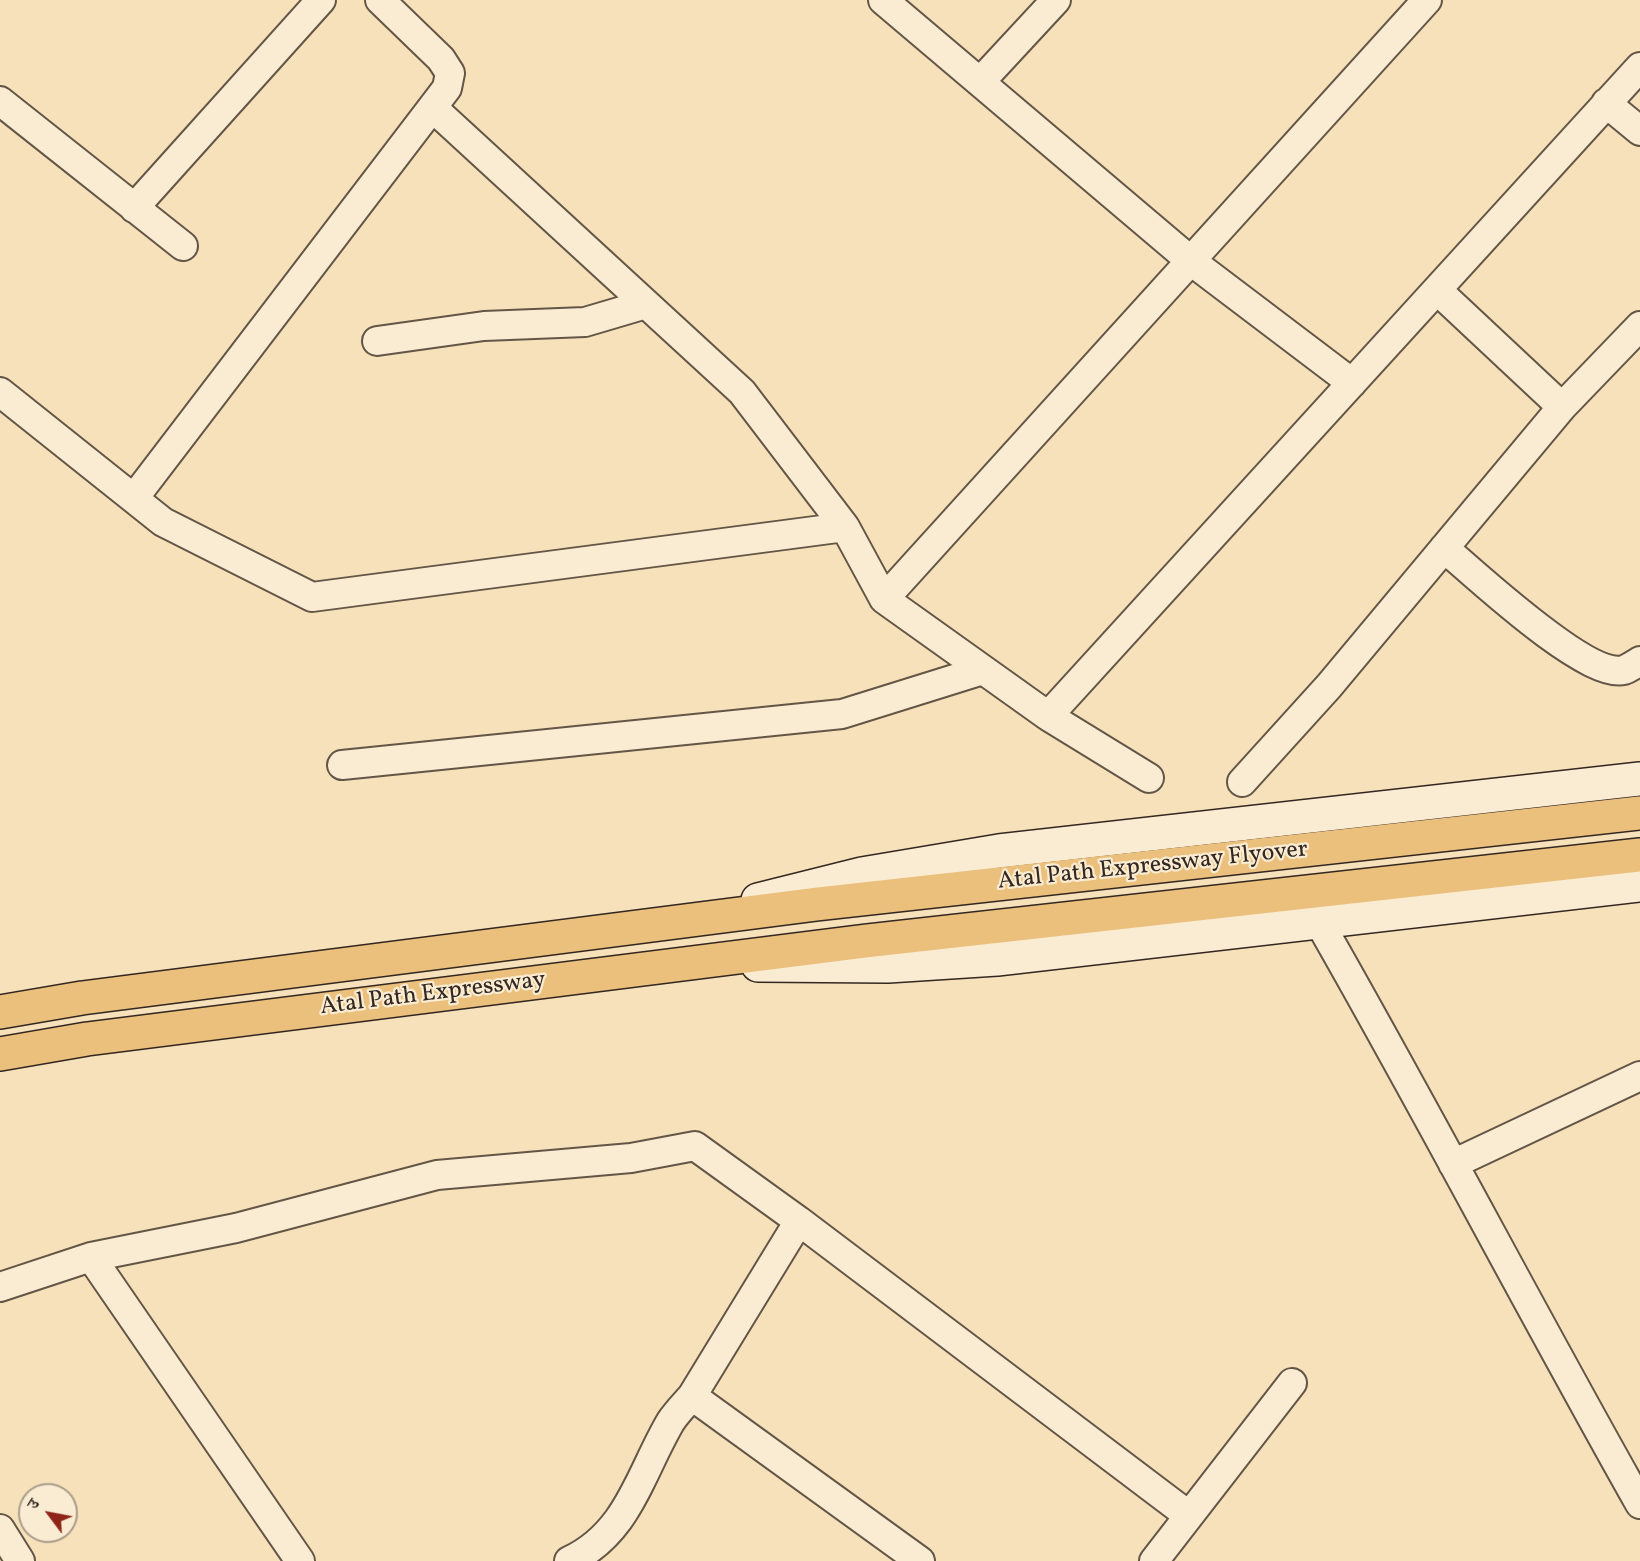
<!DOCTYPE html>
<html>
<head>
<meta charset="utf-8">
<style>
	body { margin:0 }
	#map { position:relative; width:1640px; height:1561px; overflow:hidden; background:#f6e1ba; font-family:Vollkorn,"Noto Serif Devanagari",serif }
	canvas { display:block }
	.north { position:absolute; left:18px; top:1483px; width:60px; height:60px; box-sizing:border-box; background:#f9ecd2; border:2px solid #aa9d8b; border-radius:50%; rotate:302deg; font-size:16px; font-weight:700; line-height:24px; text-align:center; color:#332721 }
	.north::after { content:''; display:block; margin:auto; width:21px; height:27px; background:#8f2418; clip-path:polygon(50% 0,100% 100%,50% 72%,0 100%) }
</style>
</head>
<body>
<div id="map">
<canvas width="1640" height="1561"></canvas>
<div class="north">उ</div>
</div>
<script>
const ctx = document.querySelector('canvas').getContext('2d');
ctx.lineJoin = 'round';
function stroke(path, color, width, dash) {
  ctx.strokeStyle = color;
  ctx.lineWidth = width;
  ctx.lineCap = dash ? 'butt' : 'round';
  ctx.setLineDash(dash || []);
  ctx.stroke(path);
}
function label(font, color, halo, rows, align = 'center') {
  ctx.font = font + ' Vollkorn,serif';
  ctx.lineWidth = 4.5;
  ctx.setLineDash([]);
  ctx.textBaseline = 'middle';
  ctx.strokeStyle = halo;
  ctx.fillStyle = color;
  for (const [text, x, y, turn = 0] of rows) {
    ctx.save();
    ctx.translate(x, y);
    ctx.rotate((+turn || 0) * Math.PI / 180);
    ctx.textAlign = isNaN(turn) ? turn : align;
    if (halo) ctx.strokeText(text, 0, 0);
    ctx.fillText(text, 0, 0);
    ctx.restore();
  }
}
const street = new Path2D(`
	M883,0L1191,261L1352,383
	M980,82L1056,0
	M0,101L183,246
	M1606,103L1640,131
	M433,108L742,392L845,527
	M134,208L321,0
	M1437,290L1562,407
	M377,341L484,326L585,322L646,304
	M0,392L163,522L312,597L845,527L884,599L1048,716L1149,778
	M134,498L447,88L450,73L441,59L380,0
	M1444,548C1475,574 1586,679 1624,670C1629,668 1635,664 1640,661
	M884,599L1427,0
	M1048,716L1640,67
	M342,765L842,714L983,670
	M1242,782L1329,686L1562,407L1640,326
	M1319,922C1429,1114 1531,1311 1640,1504
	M1453,1164L1640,1076
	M91,1257L300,1561
	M0,1287L91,1257L236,1228L437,1175L631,1158L695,1146L799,1221L1188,1515
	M692,1396L920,1561
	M0,1529L20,1561
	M569,1561C629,1533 640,1473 671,1421C677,1412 685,1404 692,1396L799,1221
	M1154,1561L1292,1383`);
const secondary = new Path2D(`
	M758,900L862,874L999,851L1640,779
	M758,965L888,966L997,959L1640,885`);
const highway = new Path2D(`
	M0,1012L82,998L817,904L1640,813
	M0,1054L87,1039L866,941L1640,855`);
const streetNames = [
	["Atal Path Expressway Flyover",1153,867,-6],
	["Atal Path Expressway",433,995,-7]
];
stroke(street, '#645647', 32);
stroke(secondary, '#332721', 36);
stroke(highway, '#332721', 36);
stroke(street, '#f9ecd2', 28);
stroke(secondary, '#f9ecd2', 33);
stroke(highway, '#ebc07d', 33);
label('24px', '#332721', '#f9ecd2', streetNames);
</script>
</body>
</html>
